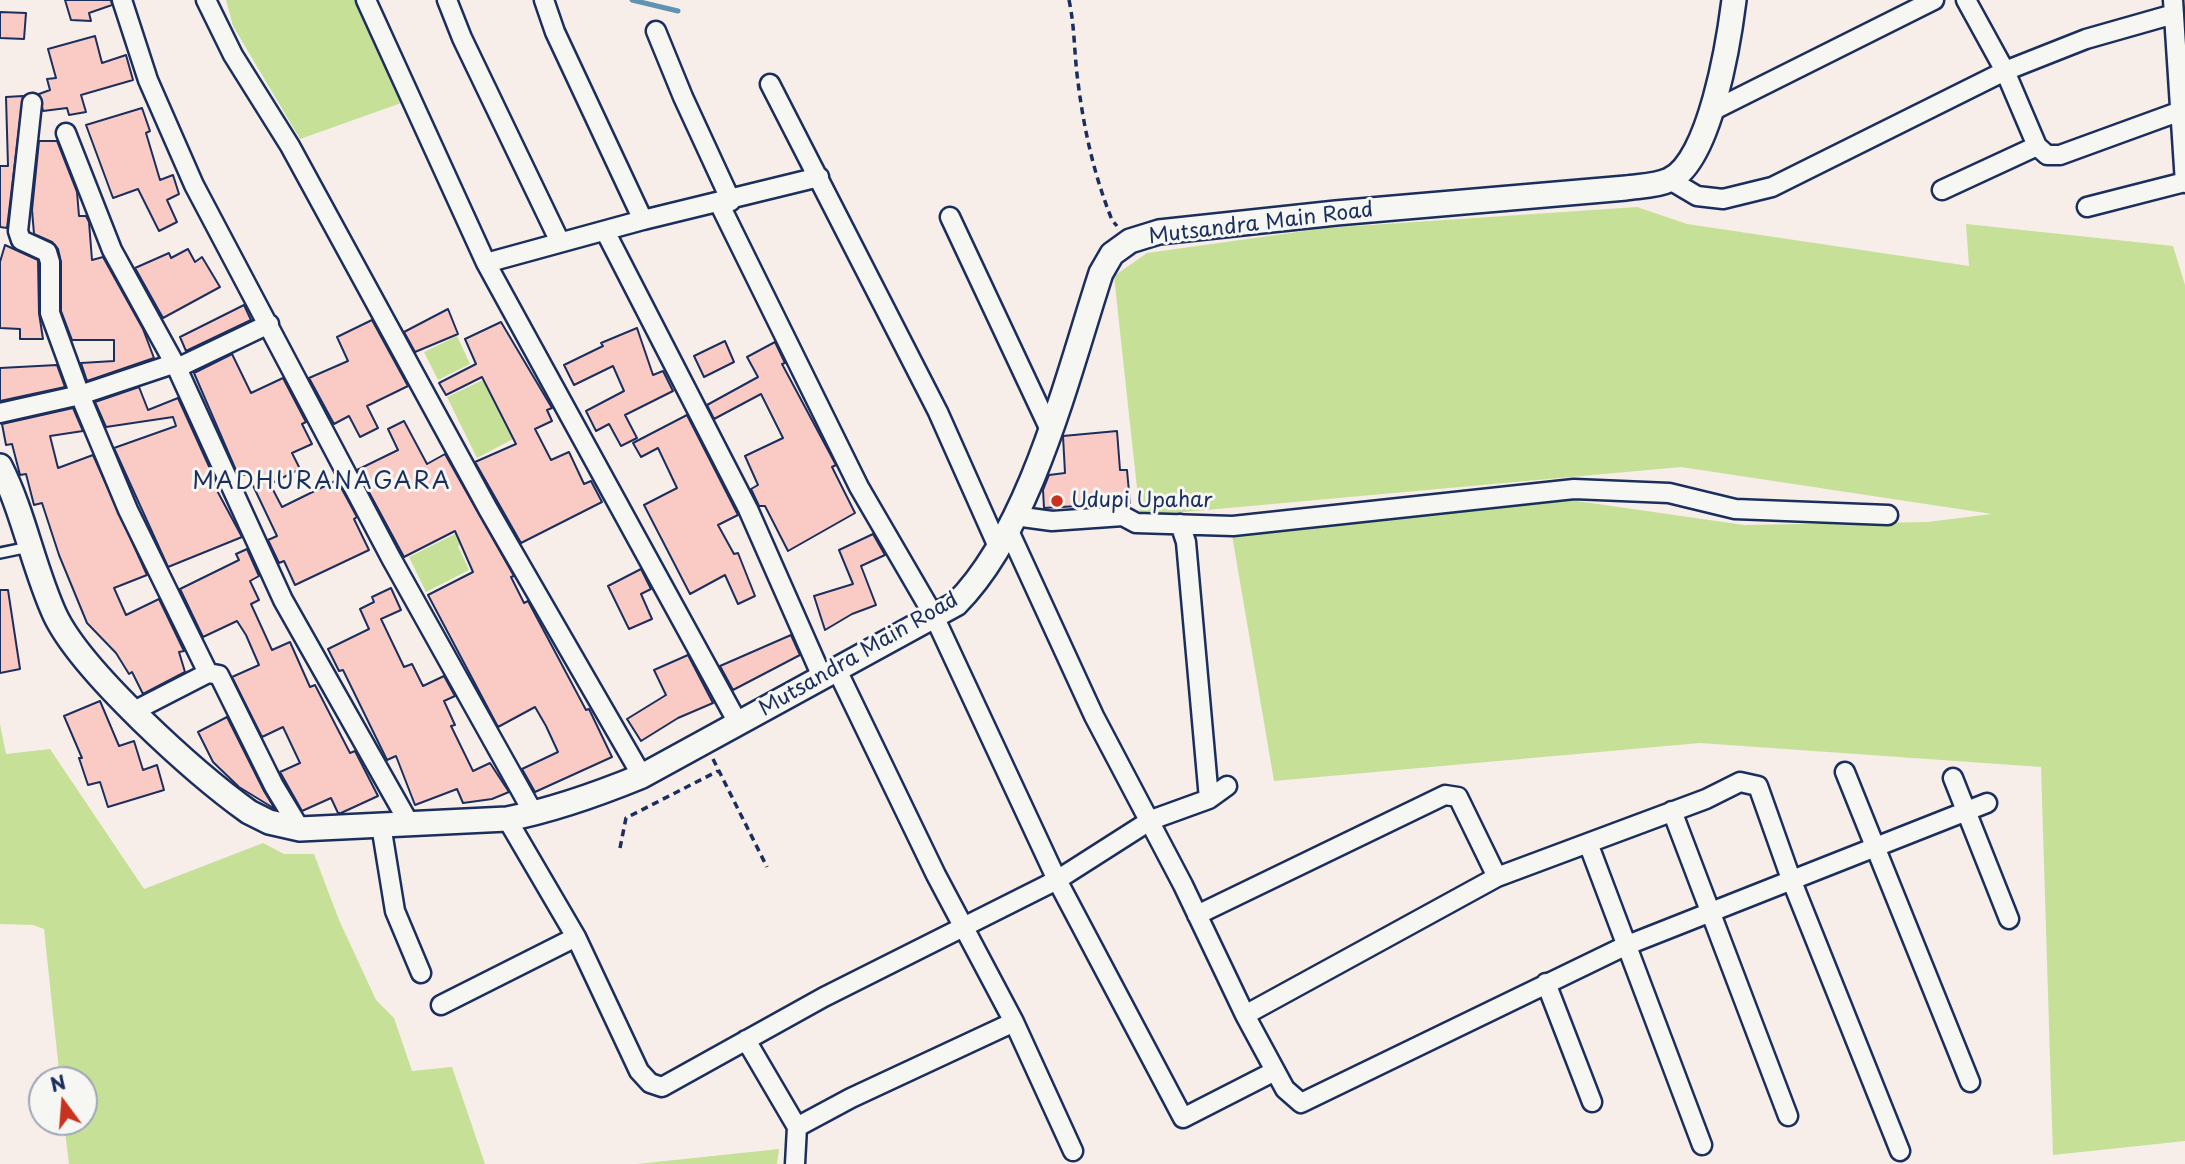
<!DOCTYPE html>
<html>
<head>
<meta charset="utf-8">
<style>
	body { margin:0 }
	#map { position:relative; width:2185px; height:1164px; overflow:hidden; background:#f7ede9; font-family:"Playpen Sans",sans-serif }
	canvas { display:block }
	.north { position:absolute; left:28px; top:1066px; width:70px; height:70px; box-sizing:border-box; background:#f6f6f2; border:2px solid #9ea6b7; border-radius:50%; rotate:344deg; font-size:19px; font-weight:700; line-height:28px; text-align:center; color:#1b2f5e }
	.north::after { content:''; display:block; margin:auto; width:24px; height:32px; background:#c8321e; clip-path:polygon(50% 0,100% 100%,50% 72%,0 100%) }
</style>
</head>
<body>
<div id="map">
<canvas width="2185" height="1164"></canvas>
<div class="north">N</div>
</div>
<script>
const ctx = document.querySelector('canvas').getContext('2d');
ctx.lineJoin = 'round';
function fillPath(path, color) {
  ctx.fillStyle = color;
  ctx.fill(path, 'evenodd');
}
function stroke(path, color, width, dash) {
  ctx.strokeStyle = color;
  ctx.lineWidth = width;
  ctx.lineCap = dash ? 'butt' : 'round';
  ctx.setLineDash(dash || []);
  ctx.stroke(path);
}
function label(font, color, halo, rows, align = 'center') {
  ctx.font = font + ' "Playpen Sans",sans-serif';
  ctx.lineWidth = 6;
  ctx.setLineDash([]);
  ctx.textBaseline = 'middle';
  ctx.strokeStyle = halo;
  ctx.fillStyle = color;
  for (const [text, x, y, turn = 0] of rows) {
    ctx.save();
    ctx.translate(x, y);
    ctx.rotate((+turn || 0) * Math.PI / 180);
    ctx.textAlign = isNaN(turn) ? turn : align;
    if (halo) ctx.strokeText(text, 0, 0);
    ctx.fillText(text, 0, 0);
    ctx.restore();
  }
}
const green = new Path2D(`
	M226,0H376L418,97L300,139L233,26Z
	M1637,207L1687,224L1969,266L1966,224L2173,246L2185,285V1141L2053,1155L2041,767L1700,743L1274,781L1232,535L1570,500L1744,525L1927,522L1992,514L1681,467L1140,516L1114,276L1147,253L1326,228Z
	M457,336L470,364L438,380L424,352Z
	M483,380L513,439L477,458L447,397Z
	M483,520L490,531L458,546L469,570L426,592L409,557Z
	M0,724L6,754L50,749L144,889L263,843L284,854H314L339,920L376,1000L394,1018L412,1071L452,1067L485,1164H69L64,1122H84V1080H60L44,929L33,925L0,924Z
	M779,1149L777,1164H637Z`);
const stream = new Path2D(`
	M632,0L678,11`);
const building = new Path2D(`
	M65,0H111L112,5L89,13L91,21L71,20Z
	M0,12L26,13L24,39L0,38Z
	M95,36L102,63L126,55L133,80L81,95L86,112L69,115L67,108L43,111L39,94L50,90L47,79L56,78L48,49Z
	M23,96L7,228L0,227V166H8L6,97Z
	M142,108L150,131L146,133L160,180L173,175L179,194L167,200L177,222L159,231L138,189L113,198L86,125Z
	M39,141H57L77,192L79,216H86L89,222L92,260L103,257L143,329L154,358L87,381L81,363L114,361V340H72L61,311V262L58,249L52,242L34,234L32,210Z
	M5,245L38,260L39,313L43,339H20V329L0,328V262Z
	M188,249L195,262L202,257L220,287L163,318L135,268L169,253L171,258Z
	M244,305L251,320L186,351L180,337Z
	M448,309L458,334L415,352L404,332Z
	M372,320L408,386L367,406L378,428L360,437L349,416L334,424L309,378L348,361L337,337Z
	M501,322L552,408L547,410L552,421L535,429L551,460L569,452L584,484L591,481L602,502L521,543L475,462L516,444L482,377L446,395L439,383L476,364L465,339Z
	M637,328L653,375L663,371L673,391L625,415L637,438L621,446L609,424L596,431L586,411L624,391L613,366L574,385L564,365L603,346L601,343Z
	M725,341L734,362L704,377L694,356Z
	M775,342L785,363L782,364L836,465L832,467L855,513L788,551L765,506H759L751,489L758,485L745,456L783,438L761,394L714,419L707,405L758,377L747,357Z
	M232,354L251,393L283,378L306,422L302,424L312,444L292,453L300,469L270,484L282,507L337,480L357,517L354,519L369,550L295,585L284,561L279,563L268,540L277,536L248,475H238L194,373Z
	M57,365L65,387L0,401V368Z
	M139,387L148,410L178,398L217,484L214,485L242,537L168,567L114,448L176,426L173,417L106,427L95,402Z
	M73,408L83,431L50,436L58,468L93,455L147,575L114,588L126,615L159,599L184,651L179,652L185,672L143,694L132,672L129,674L116,653L87,623L59,555L42,503L34,505L26,474L20,475L12,444L6,445L2,424Z
	M687,415L738,515L718,525L734,554L738,553L755,596L738,604L725,575L690,594L644,505L677,488L658,448L641,457L633,443Z
	M404,421L427,464L445,454L514,576L511,577L524,603L528,601L586,710L589,709L612,757L535,792L522,769L558,752L546,726L535,707L498,727L428,595L473,572L455,531L404,557L357,470L398,450L388,429Z
	M1117,431L1120,470H1127L1130,503L1044,508L1043,490L1049,475L1065,473L1063,436Z
	M873,534L885,555L861,566L876,605L852,614L825,630L814,596L853,584L839,550Z
	M247,549L259,576L250,581L259,600L251,604L272,650L290,642L310,687L315,685L350,753L355,751L378,796L341,813H338L331,798L302,811L280,772L300,763L283,727L262,737L232,677L259,665L246,635L237,621L203,637L180,589L239,560L236,554Z
	M641,569L651,589L641,594L652,619L629,629L608,586Z
	M391,588L401,610L381,619L404,667L412,664L423,686L444,676L455,696L444,701L455,725L451,726L473,771L490,763L509,792L492,799L463,803L457,789L415,805L396,756L387,760L343,670L339,671L328,649L369,629L360,609L374,602L372,597Z
	M0,590H8L20,669L0,673Z
	M791,635L800,655L733,690L720,666Z
	M688,655L713,703L678,718L641,741L627,719L666,695L654,670Z
	M100,701L119,746L134,741L143,770L157,765L164,790L108,807L100,782L88,785L79,758H82L64,716Z
	M227,717L264,791L275,809L239,787L213,762L198,732Z`);
const path = new Path2D(`
	M1069,0C1075,28 1074,54 1078,82C1084,130 1094,175 1112,220L1117,226
	M713,759L767,867
	M620,848L626,818L718,771`);
const service = new Path2D(`
	M0,553L29,547`);
const minor = new Path2D(`
	M122,0L148,80L194,185L391,558L534,814
	M206,0L233,55L290,146L488,509L642,776
	M366,0L486,263L738,723
	M447,0L462,38L560,242
	M544,0L555,32L643,220
	M1966,0L2005,71L2037,146L2047,155H2060L2178,112
	M2173,0L2185,183
	M656,31L683,97L731,201
	M770,84L938,412L999,549
	M32,103L18,231L21,240L47,252L50,262V313L80,395L128,510L208,673
	M1712,111L1934,0
	M66,133L112,250L177,368L283,600L409,823
	M1670,180L1697,196L1723,199L1772,187L2005,71L2086,39L2174,14
	M1942,190L2037,146
	M719,203L859,487L934,616L1057,880L1183,1118L1275,1071
	M2087,207L2185,182
	M950,217L1050,430
	M605,231L748,509L823,679
	M486,263L643,220L819,177
	M177,368L269,324
	M0,413L80,395L173,364
	M1015,516L1052,521L1123,516L1136,523L1233,526L1574,489L1669,493L1735,509L1888,515
	M1180,524L1186,542L1209,799
	M1009,531L1094,716L1183,885L1245,1015L1285,1089L1301,1103L1625,946L1987,803
	M837,670L936,875L1014,1022L1073,1151
	M134,711L208,673L219,675L274,786L300,829
	M1845,772L1970,1082
	M1953,778L2009,919
	M1672,811L1788,1116
	M507,819L576,937L639,1071L650,1083L662,1087L824,997L1057,880L1151,820L1209,799L1227,786
	M381,825L395,911L421,973
	M1588,843L1702,1145
	M1197,915L1445,795L1458,797L1497,877
	M1546,983L1592,1102
	M441,1005L576,937
	M1245,1015L1497,877L1706,799L1740,782L1758,786L1791,879L1900,1151
	M746,1040L797,1127L795,1164
	M797,1127L851,1098L1014,1022`);
const tertiary = new Path2D(`
	M0,466C24,513 33,567 55,615C82,672 196,774 249,812L269,822L300,829L507,819C554,810 598,794 642,776L956,604C1031,529 1068,374 1101,273L1112,254L1130,241L1159,232L1336,213L1626,188C1639,186 1657,186 1669,180C1710,163 1729,40 1734,0`);
const markers = [
	[1057,501,7,"#c8321e"]
];
const streetNames = [
	["Mutsandra Main Road",1261,224,-7],
	["Mutsandra Main Road",859,655,-30]
];
const poiNames = [
	["Udupi Upahar",1071,501]
];
const neighbourhoodNames = [
	["MADHURANAGARA",322,483]
];
fillPath(green, '#c6e197');
stroke(stream, '#5e93b2', 5);
fillPath(building, '#facac5');
stroke(building, '#1b2f5e', 2);
stroke(service, '#1b2f5e', 14);
stroke(minor, '#1b2f5e', 23);
stroke(tertiary, '#1b2f5e', 28);
stroke(path, '#1b2f5e', 3.5, [7, 5]);
stroke(service, '#f6f6f2', 9);
stroke(minor, '#f6f6f2', 18);
stroke(tertiary, '#f6f6f2', 23);
for (const [x, y, r, color] of markers) {
  const dot = new Path2D();
  dot.arc(x, y, r, 0, 2 * Math.PI);
  ctx.fillStyle = color;
  ctx.fill(dot);
  stroke(dot, '#f6f6f2', 2.5);
}
label('21px', '#1b2f5e', '#f6f6f2', streetNames);
label('21px', '#1b2f5e', '#f6f6f2', poiNames, 'left');
ctx.letterSpacing = '2px';
label('23px', '#1b2f5e', '#f6f6f2', neighbourhoodNames);
ctx.letterSpacing = '0px';
</script>
</body>
</html>
